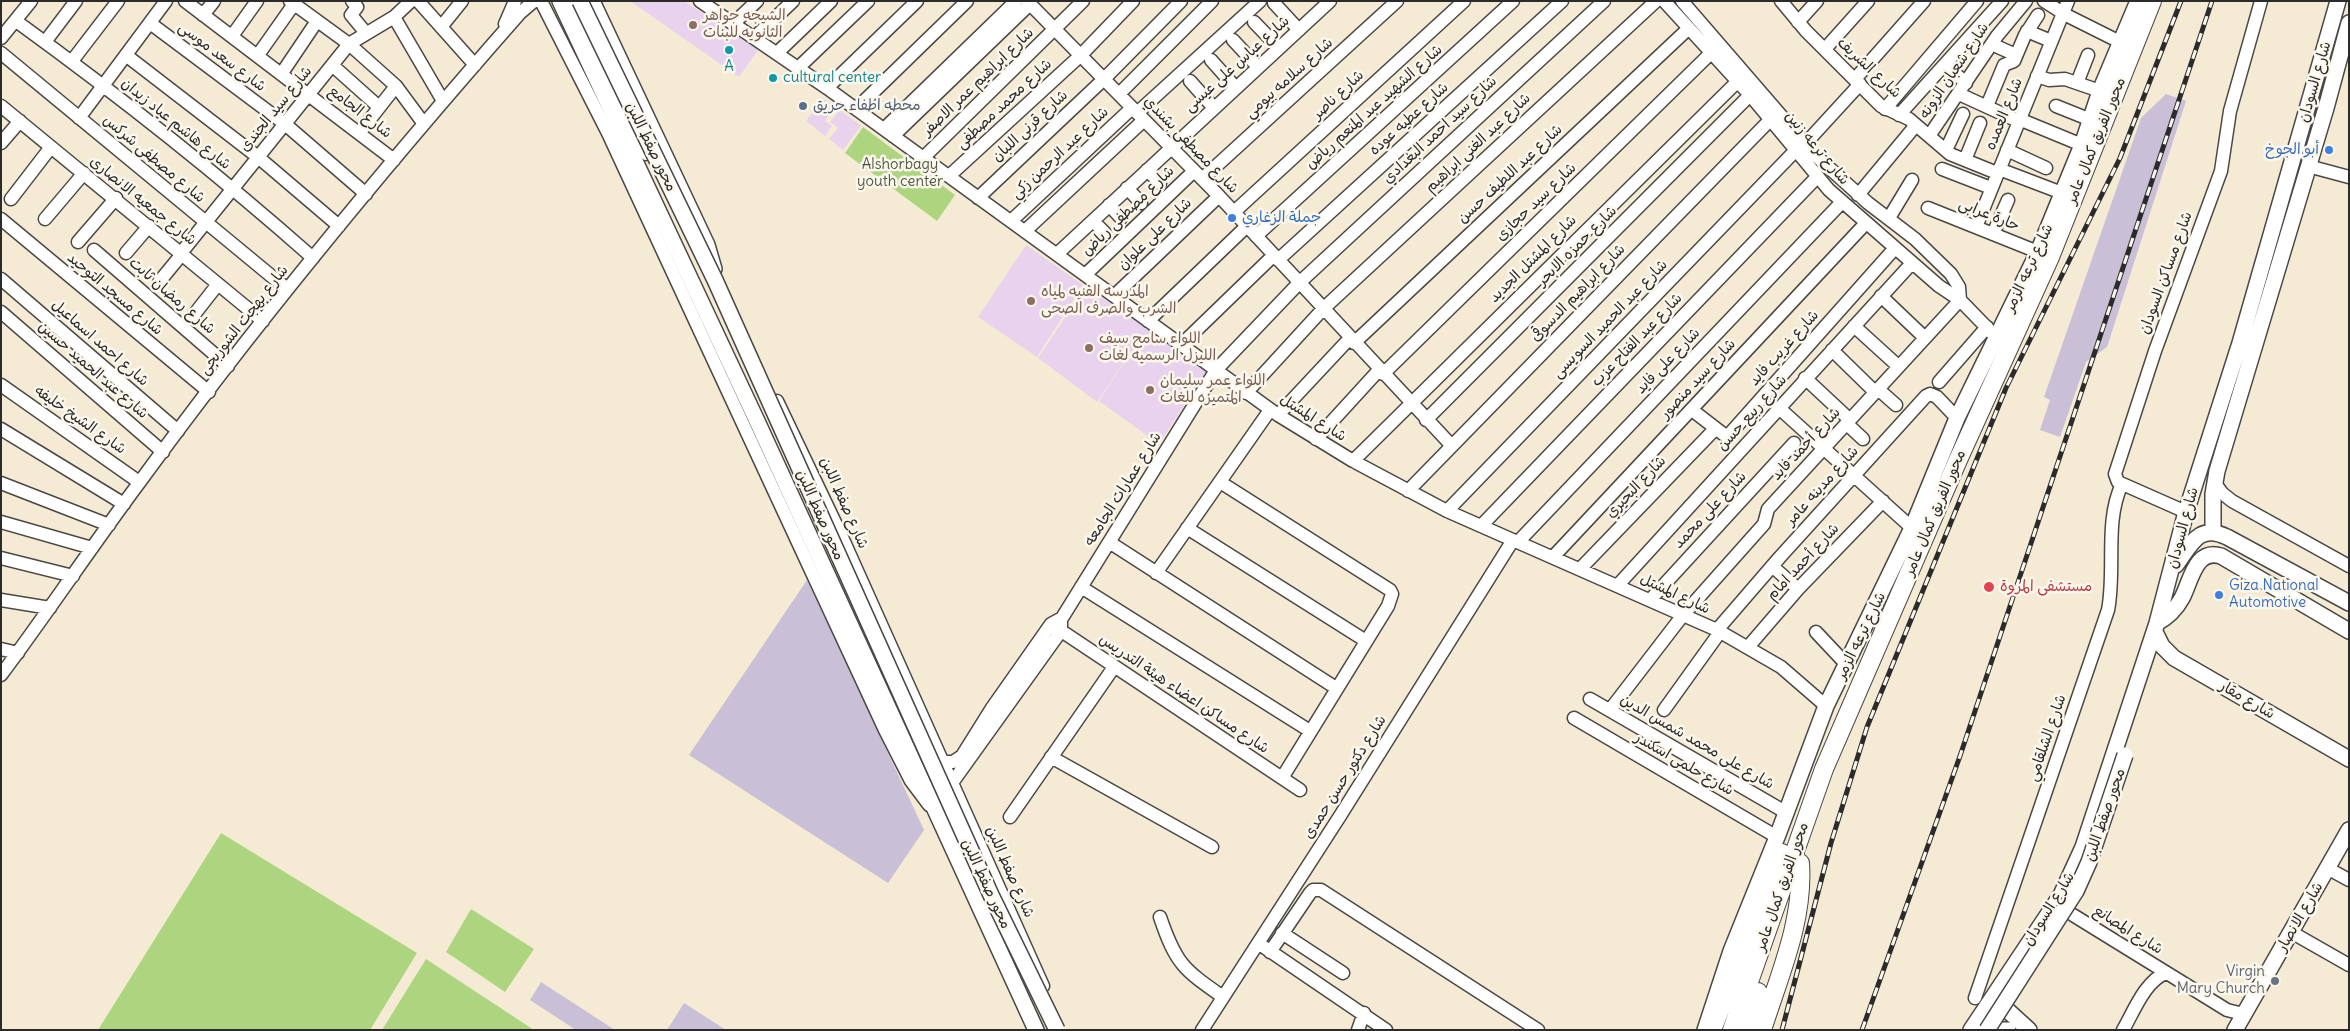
<!DOCTYPE html>
<html>
<head>
<meta charset="utf-8">
<style>
	body { margin:0 }
	#map { position:relative; width:2350px; height:1031px; overflow:hidden; background:#f5ebd5; font-family:Delius,sans-serif }
	canvas { display:block }
	.frame { position:absolute; inset:0; border:2px solid #2b2b2b; pointer-events:none }
</style>
</head>
<body>
<div id="map">
<canvas width="2350" height="1031"></canvas>
<div class="frame"></div>
</div>
<script>
const ctx = document.querySelector('canvas').getContext('2d');
ctx.lineJoin = 'round';
function fillPath(path, color) {
  ctx.fillStyle = color;
  ctx.fill(path, 'evenodd');
}
function stroke(path, color, width, dash) {
  ctx.strokeStyle = color;
  ctx.lineWidth = width;
  ctx.lineCap = dash ? 'butt' : 'round';
  ctx.setLineDash(dash || []);
  ctx.stroke(path);
}
function label(font, color, halo, rows, align = 'center') {
  ctx.font = font + ' Delius,"Playpen Sans Arabic",sans-serif';
  ctx.lineWidth = 5;
  ctx.setLineDash([]);
  ctx.textBaseline = 'middle';
  ctx.strokeStyle = halo;
  ctx.fillStyle = color;
  for (const [text, x, y, turn = 0] of rows) {
    ctx.save();
    ctx.translate(x, y);
    ctx.rotate((+turn || 0) * Math.PI / 180);
    ctx.textAlign = isNaN(turn) ? turn : align;
    if (halo) ctx.strokeText(text, 0, 0);
    ctx.fillText(text, 0, 0);
    ctx.restore();
  }
}
const built = new Path2D(`
	M630,1H684L759,49L739,77Z
	M823,98L835,107L825,121L832,126L825,136L806,121Z
	M840,110L861,126L843,150L829,139L838,128L830,122Z
	M1026,245L1083,285L1037,357L978,317Z
	M1086,286L1207,371L1159,444L1099,401L1139,340L1097,402L1038,358Z`);
const industrial = new Path2D(`
	M2166,94L2186,101L2107,347L2086,362L2060,437L2040,430L2050,400L2044,397L2141,118Z
	M807,580L924,830L888,883L689,755Z
	M541,982L615,1030H576L530,1000Z
	M684,1003L726,1030H667Z`);
const green = new Path2D(`
	M863,127L955,195L937,221L845,153Z
	M221,833L417,953L370,1030H98Z
	M471,909L534,949L505,992L446,952Z
	M426,959L534,1030H382Z`);
const minor = new Path2D(`
	M185,1L394,160
	M290,1L349,44L396,86L424,124
	M352,1L357,7L351,15L366,33
	M418,1L475,65
	M541,1L608,133L885,730L911,781L929,805
	M571,1L646,154
	M700,1L827,88L1278,415L1353,461L1447,511L1717,630L1781,667L1826,706
	M1027,1L1219,196L1452,446
	M1664,1L1750,95L1829,190L1939,286L1960,300L1996,337
	M1682,1L1815,155L1868,203L1915,239L1951,274L1959,287L1960,300
	M1781,1L1806,31L1881,106L1909,119L1950,154L1997,173
	M2044,1L2066,15L2120,42
	M1274,3L1299,30
	M203,15L214,1
	M394,17L443,101
	M16,21C118,95 218,174 313,258
	M1254,22L1279,48
	M1798,22L1817,1
	M150,23L285,124L366,194
	M734,23L757,1
	M505,24L515,1
	M441,27L462,1
	M2027,31L2051,41
	M232,36L257,1
	M755,37L793,1
	M1,38L31,1
	M1233,40L1258,67
	M45,42L76,1
	M1998,47L2016,55
	M1825,49L1868,1
	M1,53L287,289
	M777,53L831,1
	M258,55L294,4
	M127,56L258,157L339,226
	M1211,60L1236,88
	M72,61L118,1
	M332,65L379,107
	M1945,65L1966,83
	M798,68L868,1
	M282,73L317,21
	M2037,76L2049,80L2065,79L2100,91
	M1855,79L1924,1
	M1190,81L1214,108
	M2077,83L2088,55
	M827,88L917,1
	M1119,94L1212,1
	M1959,94L2018,121
	M1,106L263,321
	M1987,106L2004,65L2014,61L2025,35L2038,15
	M2056,106L2091,120
	M856,109L967,1
	M1885,109L1977,1
	M1137,113L1260,1
	M1899,115L2002,1
	M79,118L166,1
	M2019,119L2082,145
	M884,129L1016,1
	M360,132L396,86
	M893,136L1030,4
	M1929,136L1997,36L2026,1
	M1,143L20,121
	M1805,144L1860,84
	M1946,150L1963,114
	M2007,150L2046,168
	M923,158L1083,1
	M1965,160L1980,123
	M2308,166L2349,177
	M1942,169L1991,188
	M1999,169L2062,193
	M1147,170L1160,183
	M949,176L1081,55L1133,1
	M1202,179L1397,1
	M1127,188L1141,203
	M1858,195L1916,125
	M978,198L1104,79L1181,1
	M11,199L51,147
	M1109,205L1121,218
	M1928,208L2038,252
	M1234,212L1464,1
	M1889,218L1912,180
	M1,219L209,392
	M45,219L84,173
	M1011,221L1132,108
	M1093,221L1105,233
	M1976,227L2068,1
	M1025,231L1144,120
	M1993,234L2008,200
	M1256,236L1513,1
	M78,242L116,198
	M94,250L228,366
	M126,253L149,226
	M181,253L349,44L394,17L411,1
	M1057,254L1330,1
	M1278,260L1562,1
	M1085,275L1194,171
	M1,279L178,431
	M159,282L182,254
	M1114,296L1219,196
	M1881,296L1924,337
	M1,312L163,452
	M193,316L218,284
	M1148,321L1247,226
	M1854,326L1898,366
	M1354,343L1689,28
	M1181,345L1274,255
	M1832,350L1875,392
	M1383,374L1711,53
	M1805,378L1850,420
	M1939,382L1987,327
	M1,385L139,482
	M1878,389L1896,405
	M1246,393L1323,309L1656,1
	M777,401L841,535L1043,986
	M1779,408L1912,528
	M1692,410L1727,437L1895,248
	M1278,415L1350,338
	M1426,420L1750,95
	M1847,424L1863,439
	M1,429L124,504
	M1316,439L1379,370
	M1353,461L1738,81
	M1220,482L1390,590L1392,594L1388,606L1282,778
	M2214,482L2222,493L2232,501L2349,566
	M1,483L109,525
	M1408,491L1771,119
	M1447,511L1796,150
	M2186,512L2118,482L2115,474L2155,351L2221,171L2230,111L2261,1
	M1,522L92,548
	M1481,526L1817,177
	M1187,528L1366,641
	M1109,542L1336,688
	M1518,542L1842,202
	M1553,557L1866,223
	M1,558L73,576
	M1772,566L1798,589
	M1581,568L1715,429
	M1156,573L1270,410
	M1618,585L1912,263
	M1081,587L1310,731
	M1,600L50,608
	M1650,600L1794,443
	M1051,624L1300,790
	M1717,630L1780,557L1926,396L1930,394L1937,397L1957,418
	M1816,632L1847,665
	M1748,647L1798,589L1883,501
	M1,649L18,653
	M1,675C48,612 92,546 139,483C258,320 387,164 520,13L534,1
	M1590,699L1787,813
	M1610,710L1683,615L1764,524L1768,509L1960,300
	M1664,710L1720,632
	M1574,718L1777,837
	M1051,757L1212,847
	M943,762H953L962,756L992,708L1051,624L1062,618L1216,370L1299,283L1604,1
	M952,783L1061,631V623
	M1010,817L1114,667
	M2327,868L2349,880
	M2073,915L2227,1010L2239,1013L2245,1012
	M1160,917C1176,964 1183,969 1223,997
	M2291,932L2349,965
	M1282,933L1343,973
	M1264,947L1386,1030
	M1270,952L1310,893L1313,890H1321L1538,1030
	M1975,998L2108,610C2116,569 2104,522 2122,484
	M1202,1030L1340,816L1513,540
	M1358,1030L1364,1013
	M2123,1030C2134,1011 2145,981 2166,973`);
const major = new Path2D(`
	M560,1L757,421L1036,1030
	M592,1L707,245L714,269
	M2213,532V494L2217,471L2326,108L2349,23
	M2176,565C2191,545 2198,523 2227,537L2349,603
	M2157,623C2168,617 2176,609 2182,598C2191,581 2195,548 2221,556L2349,631
	M2155,632L2162,646L2174,658L2349,759
	M1996,996L2006,1009L2029,1030
	M1705,1030L1731,951L1777,837L1826,706L1912,528L1957,418L2038,252L2082,145L2100,91L2138,1
	M1971,1030L2061,895L2083,847L2157,623L2186,512L2240,343L2338,1
	M1998,1030H2008
	M2235,1030L2349,830`);
const highway = new Path2D(`
	M1712,1030L1782,853
	M1732,1030L1824,769L1958,460L2050,257L2152,1
	M1745,1030L1758,992
	M1762,1030C1779,976 1804,921 1800,863`);
const rail = new Path2D(`
	M1782,1030L1831,843L1867,727L2006,388L2120,158L2181,1
	M1862,1030L1960,756L2212,1`);
const majorBridge = new Path2D(`
	M580,1L715,280L991,895L1057,1030
	M1987,1030L2076,891L2089,862L2125,755`);
const markers = [
	[693,25,5,"#8d6e63"],
	[729,50,5,"#0f9aa8"],
	[773,78,5,"#0f9aa8"],
	[803,106,5,"#5c6f8a"],
	[2329,150,5,"#3f7fe0"],
	[1232,218,5,"#3f7fe0"],
	[1031,301,5,"#8d6e63"],
	[1089,348,5,"#8d6e63"],
	[1150,390,5,"#8d6e63"],
	[1989,587,6,"#e0444e"],
	[2219,595,5,"#3f7fe0"],
	[2275,981,5,"#6b7280"]
];
const educationNames = [
	["الشيجه جواهر",703,16],
	["الثانويه للبنات",703,33],
	["المدرسه الفنيه لمياه",1041,292],
	["الشرب والصرف الصحى",1041,309],
	["اللواء سامح سيف",1099,339],
	["الليزل الرسميه لغات",1099,356],
	["اللواء عمر سليمان",1160,381],
	["المتميزه للغات",1160,398]
];
const streetNames = [
	["شارع سعد موسى",222,57,37],
	["شارع عباس على عيسى",1237,64,-42],
	["شارع الشريف",1869,68,43],
	["شارع شعبان الزونه",1954,71,-56],
	["شارع سلامه بيومي",1289,78,-42],
	["شارع ابراهيم عمر الاصفر",978,82,-44],
	["شارع السودان",2315,82,-74],
	["شارع ناصر",1338,95,-43],
	["شارع محمد مصطفى",1004,104,-43],
	["شارع الشهيد عبد المنعم رياض",1374,107,-42],
	["شارع سيد الجندى",276,109,-51],
	["شارع الجامع",360,112,38],
	["شارع العمده",2004,114,-68],
	["شارع عطيه عوده",1409,119,-42],
	["شارع هاشم عياد زيدان",176,124,39],
	["شارع قرنى اللبان",1030,126,-43],
	["شارع سيد احمد البغدادي",1440,130,-43],
	["محور الفريق كمال عامر",2096,141,-68],
	["شارع عبد الغنى ابراهيم",1478,143,-43],
	["شارع مصطفى بشندي",1191,145,46],
	["محور صفط اللبن",651,147,64],
	["شارع ترعه زنين",1817,148,50],
	["شارع عبد الرحمن زكي",1060,153,-43],
	["شارع مصطفى شركس",154,159,40],
	["شارع عبد اللطيف حسن",1510,174,-43],
	["شارع جمعيه الانصارى",143,201,39],
	["شارع سيد حجازى",1536,202,-44],
	["شارع مصطفى رياض",1128,211,-44],
	["حارة عرابى",1989,215,22],
	["شارع على علوان",1155,234,-44],
	["شارع حمزه الابحر",1577,246,-45],
	["شارع المشتل الجديد",1533,259,-45],
	["شارع ترعه الزمر",2029,268,-65],
	["شارع مساكن السودان",2166,273,-70],
	["شارع ابراهيم الدسوقى",1578,293,-46],
	["شارع مسجد التوحيد",115,294,40],
	["شارع رمضان ثابت",172,296,41],
	["شارع عبد الحميد السويسى",1610,319,-46],
	["شارع بهجت الشوربجى",244,320,-52],
	["شارع عبد الفتاح عزب",1637,340,-46],
	["شارع احمد اسماعيل",100,343,41],
	["شارع غريب فايد",1784,348,-48],
	["شارع على فايد",1668,361,-46],
	["شارع عبد الحميد حسين",93,370,41],
	["شارع سيد منصور",1698,379,-47],
	["شارع ربيع حسن",1752,413,-48],
	["شارع المشتل",1313,418,32],
	["شارع الشيخ خليفه",80,420,35],
	["شارع أحمد فايد",1806,444,-47],
	["شارع مدينه عامر",1822,486,-48],
	["شارع البحيري",1636,487,-46],
	["شارع عمارات الجامعه",1123,489,-58],
	["شارع صفط اللبن",844,503,66],
	["شارع على محمد",1710,510,-47],
	["محور الفريق كمال عامر",1935,513,-67],
	["محور صفط اللبن",820,515,66],
	["شارع السودان",2183,528,-75],
	["شارع أحمد امام",1803,562,-47],
	["شارع المشتل",1675,594,25],
	["شارع ترعه الزمر",1861,636,-64],
	["شارع مساكن اعضاء هيئة التدريس",1184,694,34],
	["شارع مقار",2247,700,30],
	["شارع الشلقامي",2047,738,-71],
	["شارع على محمد شمس الدين",1697,742,30],
	["شارع حلمى اسكندر",1684,764,30],
	["شارع دكتور حسن حمدى",1345,777,-58],
	["محور صفط اللبن",2105,815,-71],
	["شارع صفط اللبن",1010,872,66],
	["محور صفط اللبن",986,884,65],
	["محور الفريق كمال عامر",1782,887,-71],
	["شارع السودان",2049,909,-58],
	["شارع الانصار",2300,917,-60],
	["شارع المصانع",2128,930,32]
];
const cultureNames = [
	["A",729,67],
	["cultural center",783,78,"left"]
];
const serviceNames = [
	["محطه اطفاء حريق",813,106]
];
const shopNames = [
	["أبو الجوخ",2319,150,"right"],
	["جملة الزغاري",1242,218],
	["Giza National",2229,586],
	["Automotive",2229,603]
];
const parkNames = [
	["Alshorbagy",900,165],
	["youth center",900,182]
];
const healthNames = [
	["مستشفى المروة",2000,587]
];
const worshipNames = [
	["Virgin",2265,972],
	["Mary Church",2265,989]
];
fillPath(built, '#e8d2ee');
fillPath(industrial, '#c9bfd7');
fillPath(green, '#add580');
stroke(minor, '#494844', 15);
stroke(major, '#494844', 18);
stroke(highway, '#494844', 20);
stroke(minor, '#fff', 12);
stroke(major, '#fff', 15);
stroke(highway, '#fff', 18);
stroke(rail, '#2b2b2b', 5);
stroke(rail, '#fbf7ec', 3, [9]);
stroke(majorBridge, '#494844', 18, []);
stroke(majorBridge, '#fff', 15);
for (const [x, y, r, color] of markers) {
  const dot = new Path2D();
  dot.arc(x, y, r, 0, 2 * Math.PI);
  ctx.fillStyle = color;
  ctx.fill(dot);
  stroke(dot, '#fbf7ec', 2);
}
label('15px', '#785e54', '#fbf7ec', educationNames, 'left');
label('15px', '#2b2b2b', '#fbf7ec', streetNames);
label('15px', '#0d838f', '#fbf7ec', cultureNames);
label('15px', '#4e5e75', '#fbf7ec', serviceNames, 'left');
label('15px', '#366cbe', '#fbf7ec', shopNames, 'left');
label('15px', '#4c5640', '#fbf7ec', parkNames);
label('15px', '#be3a42', '#fbf7ec', healthNames, 'left');
label('15px', '#5b616d', '#fbf7ec', worshipNames, 'right');
</script>
</body>
</html>
